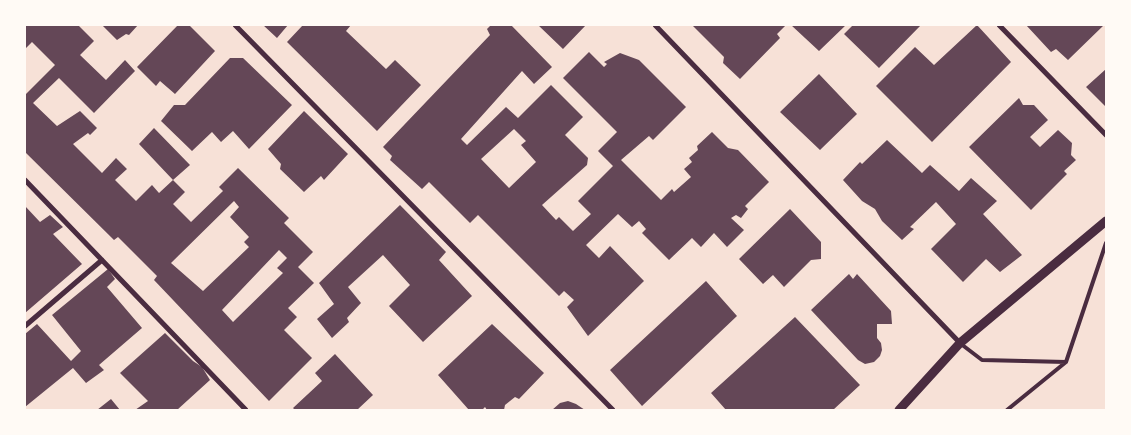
<!DOCTYPE html>
<html>
<head>
<meta charset="utf-8">
<style>
	body { margin:0 }
	#map { position:relative; width:1131px; height:435px; overflow:hidden; background:#f7e1d7; font-family:Helvetica,sans-serif }
	canvas { display:block }
	.frame { position:absolute; inset:0; border:26px solid #fffaf5; pointer-events:none }
</style>
</head>
<body>
<div id="map">
<canvas width="1131" height="435"></canvas>
<div class="frame"></div>
</div>
<script>
const ctx = document.querySelector('canvas').getContext('2d');
ctx.lineJoin = 'round';
function fillPath(path, color) {
  ctx.fillStyle = color;
  ctx.fill(path, 'evenodd');
}
function stroke(path, color, width, dash) {
  ctx.strokeStyle = color;
  ctx.lineWidth = width;
  ctx.lineCap = dash ? 'butt' : 'round';
  ctx.setLineDash(dash || []);
  ctx.stroke(path);
}
const building = new Path2D(`
	M25,25H78L94,41L80,55L106,80L125,60L135,71L94,113L59,78L33,103L57,126L80,111L97,128L90,135L88,133L73,144L102,173L116,158L127,169L115,180L136,201L152,185L159,193L173,180L185,192L173,204L191,222L223,191L219,187L238,168L289,218L284,223L313,252L298,267L314,283L288,308L297,317L284,330L312,358L269,401L154,280L157,276L118,237L114,240L25,152V95L55,65L32,42L25,49ZM234,201L239,207L230,217L249,237L244,242L249,247L203,291L171,263ZM279,250L287,258L277,268L283,273L233,322L222,310Z
	M102,25H138L129,35L126,34L117,40Z
	M178,25H189L215,51L175,94L160,81L156,86L137,67Z
	M263,25H288L277,38Z
	M303,25H351L346,31L386,69L395,60L421,85L377,131L287,42Z
	M491,25H511L552,67L534,84L522,71L461,139L467,145L506,107L518,118L551,85L583,117L565,135L588,158L587,165L542,205L556,220L559,217L573,231L591,214L578,201L613,166L598,151L617,132L563,78L589,52L604,67L607,64L604,62L620,53L639,60L686,107L653,140L649,136L621,160L661,200L672,189L674,192L691,177L684,169L692,162L689,158L698,150L697,146L712,132L728,148L738,150L769,182L745,206L748,209L741,218L736,215L731,218L744,230L727,247L714,233L701,247L692,238L669,260L642,233L646,229L639,221L632,227L618,214L586,245L599,258L610,246L644,281L588,336L567,307L574,300L564,291L559,296L478,215L470,223L429,182L422,189L390,160L392,156L383,147L490,35L487,29ZM514,129L526,141L521,145L536,162L509,188L481,159Z
	M538,25H586L563,49Z
	M692,25H786L777,34L780,38L740,79L723,63L724,57Z
	M791,25H846L819,51Z
	M853,25H921L879,68L844,34Z
	M977,25L1011,62L932,142L876,86L915,47L934,65Z
	M1026,25H1104L1068,60L1056,49L1051,52Z
	M230,58H243L292,105L249,149L233,131L221,142L212,132L192,151L161,121L174,105H185Z
	M1106,69V107L1086,87Z
	M819,74L857,114L820,150L780,112Z
	M1019,98L1023,105H1034L1048,120L1030,137L1040,147L1058,130L1072,143L1071,155L1076,160L1064,171L1067,174L1031,210L969,147Z
	M304,111L348,154L324,180L321,176L304,192L280,169L281,164L268,149Z
	M154,128L190,165L173,180L139,144Z
	M887,140L922,173L930,165L959,191L971,178L997,201L983,214L1022,255L1000,272L986,259L963,282L931,249L956,224L936,202L910,227L914,229L902,240L882,221L875,209L862,201L843,180L860,162L862,164Z
	M400,205L446,252L439,260L472,296L423,342L389,306L410,285L383,255L348,287L361,303L347,318L349,322L332,338L317,319L334,304L319,283Z
	M25,206L40,222L50,215L63,227L53,234L82,264L25,313Z
	M790,209L821,242V259L811,260L784,287L773,275L763,284L739,259Z
	M108,269L115,279L107,287L142,328L99,365L104,370L86,383L73,368L25,407V334L37,324L71,361L81,351L52,315Z
	M849,274L853,279L857,274L891,311L892,324H877V338L881,343L882,350L880,356L874,362L865,364L858,360L811,310Z
	M706,281L737,316L642,406L610,370Z
	M795,317L860,385L833,410H726L711,393Z
	M492,324L544,373L519,399L515,397L505,405L504,410H487L485,407L482,410H469L438,375Z
	M165,333L193,361L202,367L210,380L177,410H135L148,401L120,373Z
	M335,354L373,395L357,410H295L293,408L322,381L315,373Z
	M111,399L120,410H97Z
	M568,401L576,404L585,410H552L560,403Z`);
const service = new Path2D(`
	M961,344L982,360L1066,362
	M1007,410L1066,362L1106,243`);
const minor = new Path2D(`
	M235,25L613,410
	M655,25L960,343
	M999,25L1106,135
	M25,180L246,410
	M25,326L102,260`);
const tertiary = new Path2D(`
	M899,410L960,343L1106,221`);
fillPath(building, '#644757');
stroke(service, '#4a2c40', 4);
stroke(minor, '#4a2c40', 5);
stroke(tertiary, '#4a2c40', 9);
</script>
</body>
</html>
